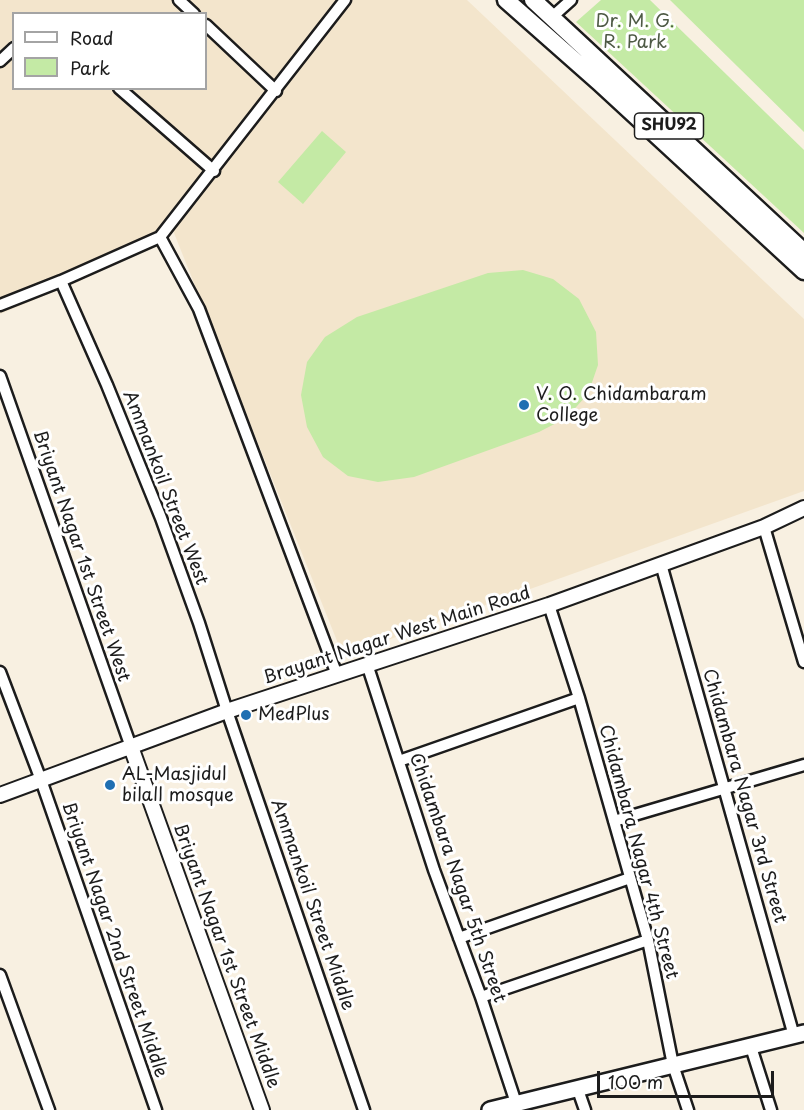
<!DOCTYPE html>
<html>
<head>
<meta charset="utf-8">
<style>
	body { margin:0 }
	#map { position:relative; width:804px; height:1110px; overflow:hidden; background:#f8f0e1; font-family:"Playpen Sans",sans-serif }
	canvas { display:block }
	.legend { position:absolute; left:12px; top:12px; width:195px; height:78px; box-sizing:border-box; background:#fff; border:2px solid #a4a4a4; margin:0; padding:8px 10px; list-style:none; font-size:18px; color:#1c1c1c }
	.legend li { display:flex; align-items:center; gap:12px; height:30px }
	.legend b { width:30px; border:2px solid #a4a4a4 }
	.scale { position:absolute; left:597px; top:1071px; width:177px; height:27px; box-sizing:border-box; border:3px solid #1c1c1c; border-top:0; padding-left:8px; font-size:18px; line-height:21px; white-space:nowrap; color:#1c1c1c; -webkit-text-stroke:4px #fff; paint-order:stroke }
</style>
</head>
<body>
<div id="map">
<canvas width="804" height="1110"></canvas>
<ul class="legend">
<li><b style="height:8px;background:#fff"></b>Road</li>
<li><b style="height:16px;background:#c4eaa5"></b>Park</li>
</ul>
<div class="scale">100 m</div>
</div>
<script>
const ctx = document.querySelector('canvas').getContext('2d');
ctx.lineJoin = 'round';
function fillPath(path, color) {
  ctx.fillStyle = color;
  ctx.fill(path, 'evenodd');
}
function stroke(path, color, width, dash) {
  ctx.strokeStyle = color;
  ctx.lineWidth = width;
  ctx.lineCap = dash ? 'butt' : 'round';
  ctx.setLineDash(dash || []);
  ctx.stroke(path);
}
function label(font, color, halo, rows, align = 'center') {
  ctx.font = font + ' "Playpen Sans",sans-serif';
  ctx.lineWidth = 6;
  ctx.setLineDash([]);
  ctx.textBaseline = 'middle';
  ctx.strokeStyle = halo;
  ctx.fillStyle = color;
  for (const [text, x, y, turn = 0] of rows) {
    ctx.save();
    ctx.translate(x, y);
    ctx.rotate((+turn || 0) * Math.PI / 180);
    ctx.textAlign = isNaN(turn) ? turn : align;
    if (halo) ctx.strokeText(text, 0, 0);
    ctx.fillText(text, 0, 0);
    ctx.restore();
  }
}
const built = new Path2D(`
	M0,0H467L804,319V491L343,656L172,228L80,281L0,314ZM14,14H206V88H14Z`);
const green = new Path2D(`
	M601,0H650L804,150V233L576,22Z
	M671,0H804V132L670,0Z
	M322,131L346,152L303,204L278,182Z
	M523,270L553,279L579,299L596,332L598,365L588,394L566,418L539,432L414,477L378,482L348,476L323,457L307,427L301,395L307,362L325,337L357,317L488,273Z`);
const minor = new Path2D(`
	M179,0L194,14
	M552,17L571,0
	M206,25L276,91
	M0,61L14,48
	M119,88L214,171
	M160,237L199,309L337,675
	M61,281L107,385L161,518L199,623L227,711L364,1110
	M0,305L61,281L160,237L345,0
	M0,376L131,747
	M764,527L804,662
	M661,564L794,1036
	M549,605L579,698L648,940L673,1065L688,1110
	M367,664L434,870L481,997L516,1103
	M0,672L41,780L156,1110
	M399,761L579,698
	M614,821L804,765
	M459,938L630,878
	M0,975L49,1110
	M481,997L648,940
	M751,1047L771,1110
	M577,1087L585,1110`);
const tertiary = new Path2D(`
	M131,747L262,1110
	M0,795L227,711L549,605L764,527L804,508`);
const secondary = new Path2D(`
	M490,1110L804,1033`);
const primary = new Path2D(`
	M506,0L600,83L804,271
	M533,0L804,252`);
const markers = [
	[524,405,6,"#1f6fb2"],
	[246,715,6,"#1f6fb2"],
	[110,785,6,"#1f6fb2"]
];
const shields = [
	[669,126,69]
];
const shieldNames = [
	["SHU92",669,126]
];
const parkNames = [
	["Dr. M. G.",635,22],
	["R. Park",635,43]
];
const poiNames = [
	["V. O. Chidambaram",536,395],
	["College",536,416],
	["MedPlus",258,715],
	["AL-Masjidul",122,775],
	["bilall mosque",122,796]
];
const streetNames = [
	["Ammankoil Street West",165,488,69],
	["Briyant Nagar 1st Street West",81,556,71],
	["Brayant Nagar West Main Road",397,636,-18],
	["Chidambara Nagar 3rd Street",744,796,74],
	["Chidambara Nagar 4th Street",638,852,75],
	["Chidambara Nagar 5th Street",457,878,71],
	["Ammankoil Street Middle",312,905,71],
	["Briyant Nagar 2nd Street Middle",114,940,71],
	["Briyant Nagar 1st Street Middle",226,956,70]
];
fillPath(built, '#f3e5cc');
fillPath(green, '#c4eaa5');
stroke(minor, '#1c1c1c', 15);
stroke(tertiary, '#1c1c1c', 18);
stroke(secondary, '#1c1c1c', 20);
stroke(primary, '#1c1c1c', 21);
stroke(minor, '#fff', 10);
stroke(tertiary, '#fff', 14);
stroke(secondary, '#fff', 15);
stroke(primary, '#fff', 16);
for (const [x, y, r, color] of markers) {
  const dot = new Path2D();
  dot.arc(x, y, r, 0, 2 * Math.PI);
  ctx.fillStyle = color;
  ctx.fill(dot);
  stroke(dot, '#fff', 2);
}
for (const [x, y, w] of shields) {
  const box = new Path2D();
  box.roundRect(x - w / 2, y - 13, w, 26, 4.5);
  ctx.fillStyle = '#fff';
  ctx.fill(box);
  stroke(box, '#1c1c1c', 1.5);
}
label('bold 16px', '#1c1c1c', null, shieldNames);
label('18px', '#4e5a45', '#fff', parkNames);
label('18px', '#1c1c1c', '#fff', poiNames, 'left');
label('18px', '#1c1c1c', '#fff', streetNames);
</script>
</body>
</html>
